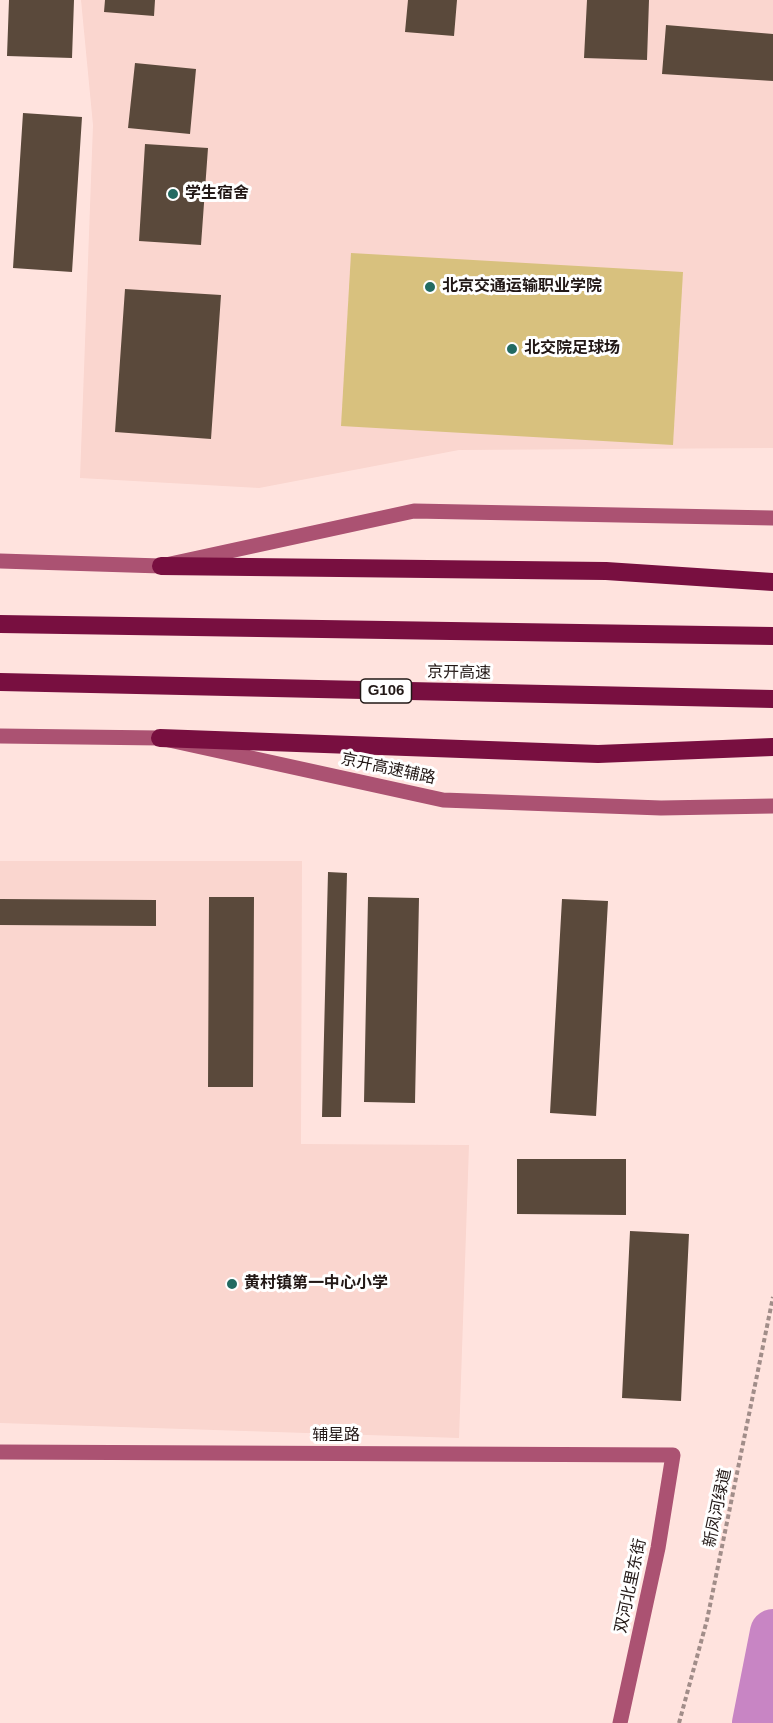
<!DOCTYPE html>
<html>
<head>
<meta charset="utf-8">
<style>
	body { margin:0 }
	canvas { display:block; background:#ffe3de }
</style>
</head>
<body>
<canvas width="773" height="1723"></canvas>
<script>
const ctx = document.querySelector('canvas').getContext('2d');
ctx.lineJoin = 'round';
function fillPath(path, color) {
  ctx.fillStyle = color;
  ctx.fill(path, 'evenodd');
}
function stroke(path, color, width, dash) {
  ctx.strokeStyle = color;
  ctx.lineWidth = width;
  ctx.lineCap = dash ? 'butt' : 'round';
  ctx.setLineDash(dash || []);
  ctx.stroke(path);
}
function label(font, color, halo, rows, align = 'center') {
  ctx.font = font + ' Helvetica,"Noto Sans SC",sans-serif';
  ctx.lineWidth = 6;
  ctx.setLineDash([]);
  ctx.textBaseline = 'middle';
  ctx.strokeStyle = halo;
  ctx.fillStyle = color;
  for (const [text, x, y, turn = 0] of rows) {
    ctx.save();
    ctx.translate(x, y);
    ctx.rotate((+turn || 0) * Math.PI / 180);
    ctx.textAlign = isNaN(turn) ? turn : align;
    if (halo) ctx.strokeText(text, 0, 0);
    ctx.fillText(text, 0, 0);
    ctx.restore();
  }
}
const built = new Path2D(`
	M81,0H773V448L459,450L259,488L80,478L93,125Z
	M0,861H302L301,1144L469,1145L459,1438L0,1423Z`);
const green = new Path2D(`
	M351,253L683,272L673,445L341,426Z`);
const river = new Path2D(`
	M755,1723L773,1632`);
const building = new Path2D(`
	M9,0H74L72,58L7,56Z
	M105,0H155L154,16L104,12Z
	M408,0H457L454,36L405,32Z
	M587,0H649L647,60L584,58Z
	M666,25L773,34V81L662,74Z
	M135,63L196,69L190,134L128,128Z
	M23,113L82,117L72,272L13,268Z
	M145,144L208,148L201,245L139,241Z
	M125,289L221,295L211,439L115,432Z
	M328,872L347,873L341,1117H322Z
	M209,897H254L253,1087H208Z
	M368,897L419,898L415,1103L364,1102Z
	M0,899L156,900V926L0,925Z
	M562,899L608,901L596,1116L550,1113Z
	M517,1159H626V1215L517,1214Z
	M630,1231L689,1234L681,1401L622,1398Z`);
const path = new Path2D(`
	M679,1723L707,1620L773,1297`);
const secondary = new Path2D(`
	M0,561L161,566L414,511L773,518
	M0,736L160,738L443,800L661,808L773,806
	M0,1452L673,1455L658,1548L620,1723`);
const highway = new Path2D(`
	M161,566L606,571L773,582
	M0,624L773,636
	M0,682L773,699
	M160,738L598,754L773,747`);
const markers = [
	[173,194,6,"#226a61"],
	[430,287,6,"#226a61"],
	[512,349,6,"#226a61"],
	[232,1284,6,"#226a61"]
];
const shields = [
	[386,691,51]
];
const shieldNames = [
	["G106",386,691]
];
const poiNames = [
	["学生宿舍",185,194],
	["北京交通运输职业学院",442,287],
	["北交院足球场",524,349],
	["黄村镇第一中心小学",244,1284]
];
const streetNames = [
	["京开高速",459,673,1],
	["京开高速辅路",388,769,12],
	["辅星路",336,1436],
	["新凤河绿道",718,1508,-78],
	["双河北里东街",631,1586,-78]
];
fillPath(built, '#fad6cf');
fillPath(green, '#d8c17e');
stroke(river, '#c885c4', 46);
fillPath(building, '#5a493b');
stroke(path, '#a18d89', 4, [4.5, 3]);
stroke(secondary, '#ab5272', 15);
stroke(highway, '#780f40', 18);
for (const [x, y, r, color] of markers) {
  const dot = new Path2D();
  dot.arc(x, y, r, 0, 2 * Math.PI);
  ctx.fillStyle = color;
  ctx.fill(dot);
  stroke(dot, '#fff', 2);
}
for (const [x, y, w] of shields) {
  const box = new Path2D();
  box.roundRect(x - w / 2, y - 12, w, 24, 4.5);
  ctx.fillStyle = '#fff';
  ctx.fill(box);
  stroke(box, '#221816', 1.5);
}
label('bold 15px', '#221816', null, shieldNames);
label('bold 16px', '#221816', '#fff', poiNames, 'left');
label('16px', '#221816', '#fff', streetNames);
</script>
</body>
</html>
